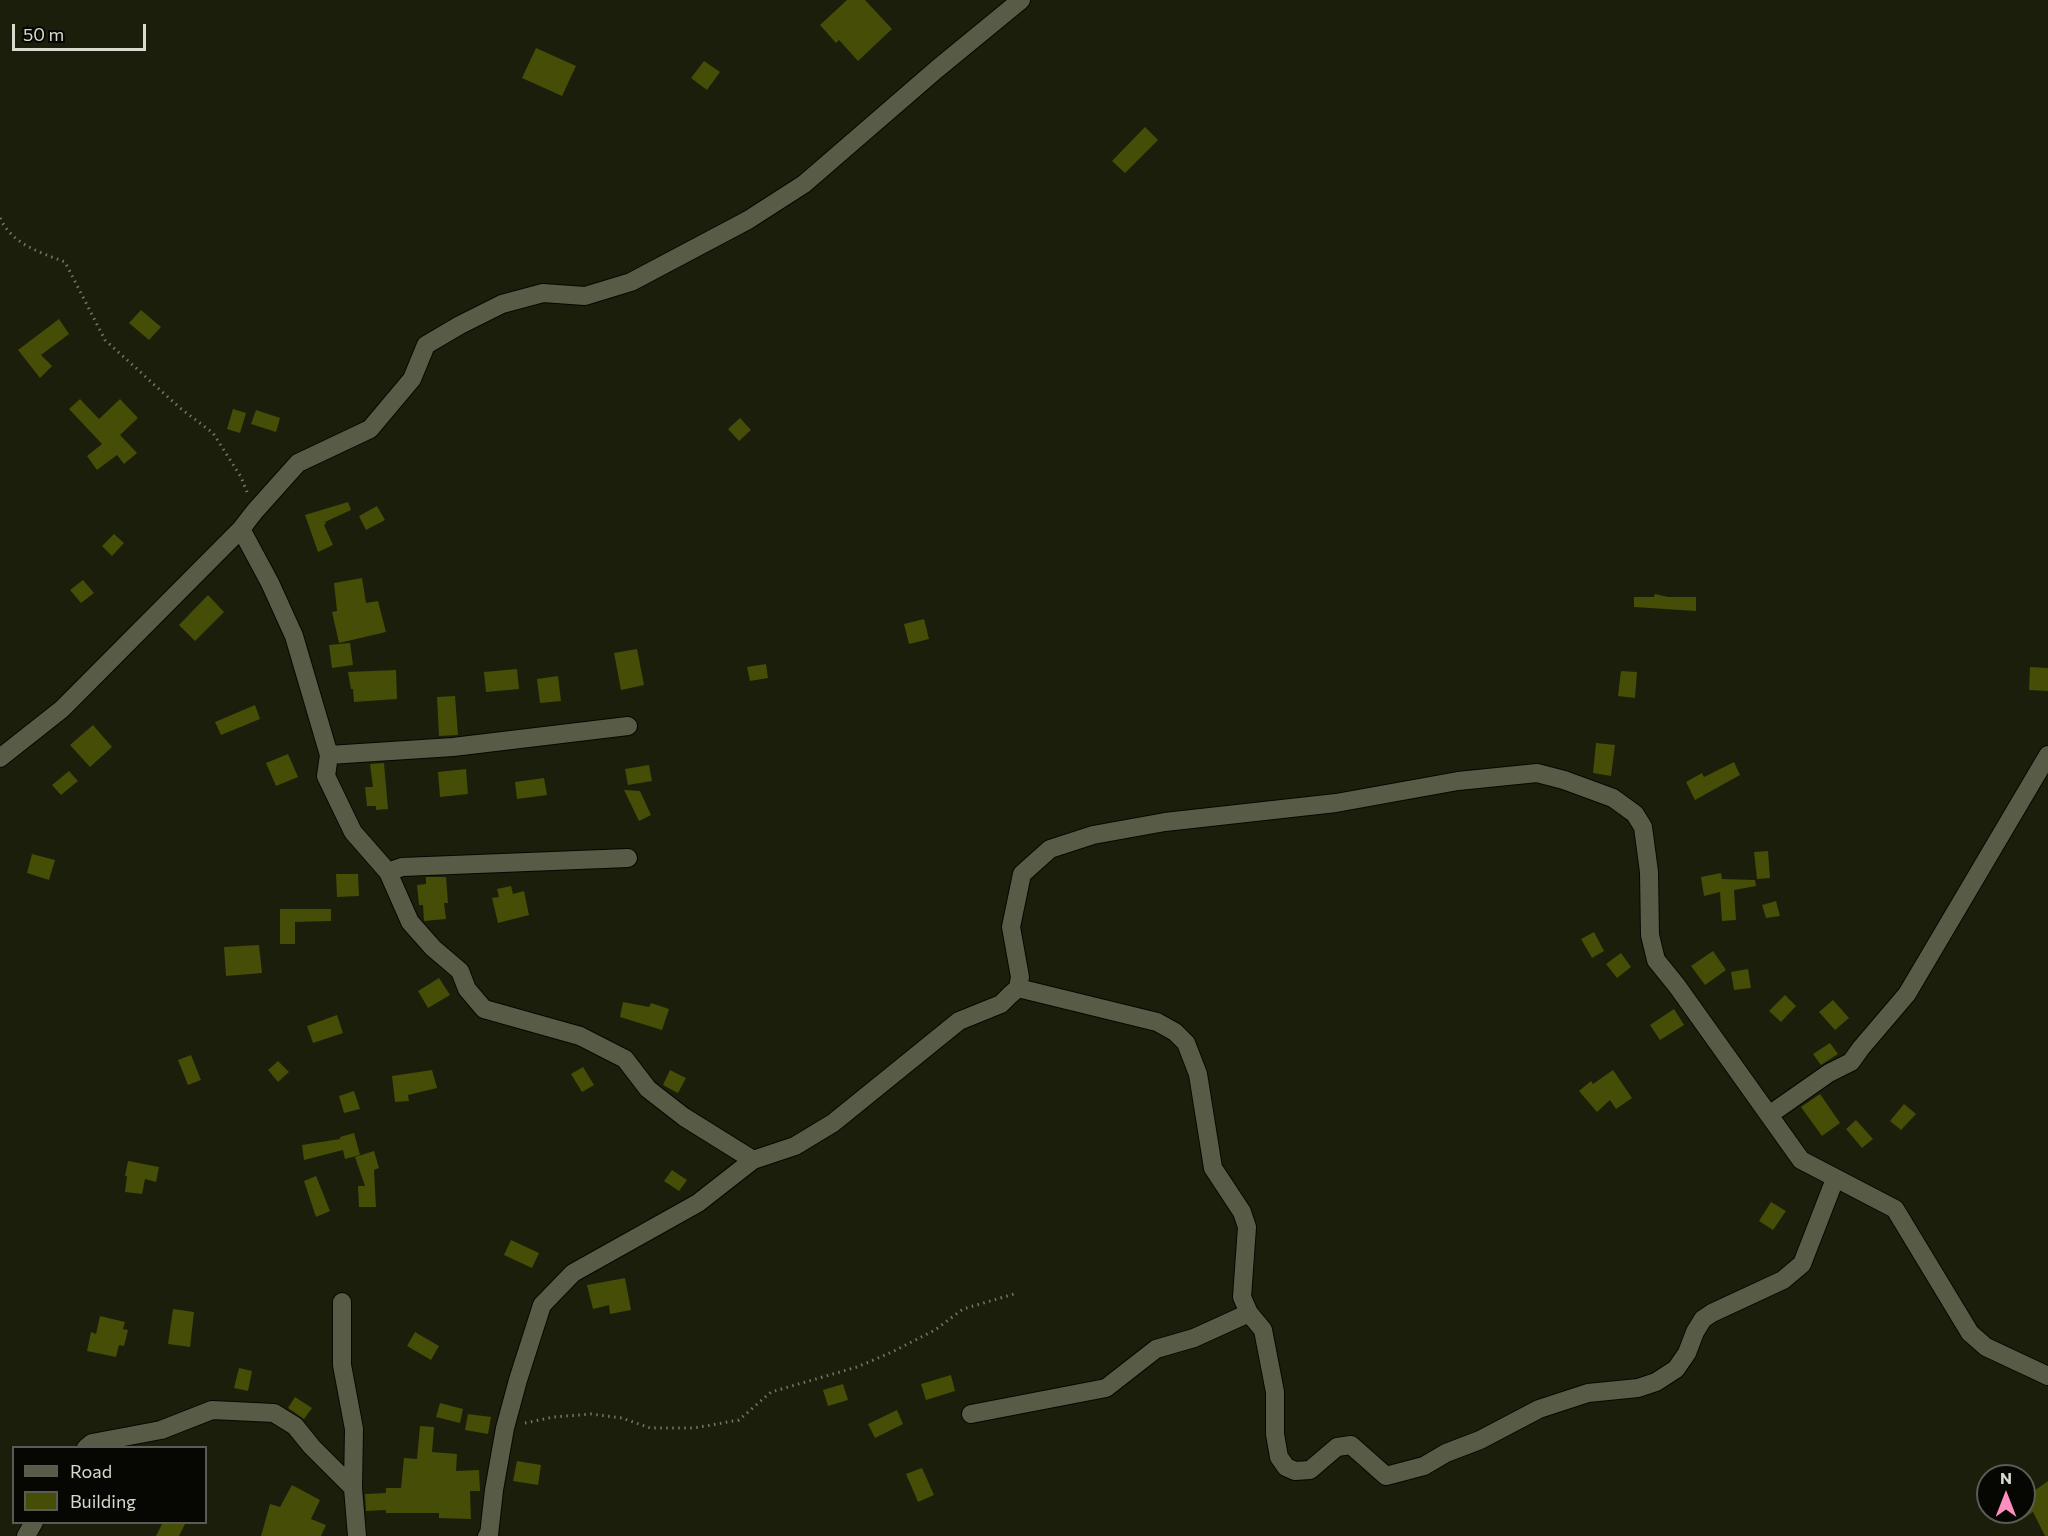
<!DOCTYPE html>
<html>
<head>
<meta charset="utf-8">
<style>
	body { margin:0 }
	#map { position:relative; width:2048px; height:1536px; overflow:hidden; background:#1b1e0b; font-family:Commissioner,sans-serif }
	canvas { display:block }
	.legend { position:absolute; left:12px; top:1446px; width:195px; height:78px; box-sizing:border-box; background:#060702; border:2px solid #5a5b54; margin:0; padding:8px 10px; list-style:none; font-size:18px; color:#d8dace }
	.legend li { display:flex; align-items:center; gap:12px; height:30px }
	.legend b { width:30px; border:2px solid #5a5b54 }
	.north { position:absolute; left:1976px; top:1464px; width:60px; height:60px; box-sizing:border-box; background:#060702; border:2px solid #5a5b54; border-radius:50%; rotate:0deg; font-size:16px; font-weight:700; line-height:24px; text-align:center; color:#d8dace }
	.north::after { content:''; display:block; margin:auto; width:21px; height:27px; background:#fd8ec0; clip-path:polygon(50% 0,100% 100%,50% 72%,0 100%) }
	.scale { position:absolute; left:12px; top:24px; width:134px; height:27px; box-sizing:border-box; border:3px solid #d8dace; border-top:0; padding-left:8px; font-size:18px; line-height:21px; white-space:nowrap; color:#d8dace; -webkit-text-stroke:4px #060702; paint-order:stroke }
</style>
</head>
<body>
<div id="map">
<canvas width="2048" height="1536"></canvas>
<ul class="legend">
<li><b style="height:8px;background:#585c47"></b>Road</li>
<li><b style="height:16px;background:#454d06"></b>Building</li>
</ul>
<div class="north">N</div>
<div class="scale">50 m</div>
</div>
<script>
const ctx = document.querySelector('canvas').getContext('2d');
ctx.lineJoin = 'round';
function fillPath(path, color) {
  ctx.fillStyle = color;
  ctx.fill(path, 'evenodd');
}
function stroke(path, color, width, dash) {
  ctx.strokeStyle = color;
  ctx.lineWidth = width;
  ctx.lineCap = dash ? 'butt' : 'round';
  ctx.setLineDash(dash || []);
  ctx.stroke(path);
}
const building = new Path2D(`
	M847,0H865L892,29L858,61L839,40L836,43L820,25Z
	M536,48L576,66L562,96L522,78Z
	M704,61L720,72L707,90L691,78Z
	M1145,127L1158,140L1125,173L1112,161Z
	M141,310L161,327L149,340L129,323Z
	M59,319L69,334L41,355L52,366L40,378L18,350Z
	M80,399L99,419L120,399L138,418L120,435L137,453L124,464L117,455L97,470L87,456L102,444L69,409Z
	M233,409L246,413L240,433L227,429Z
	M256,410L280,418L276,432L251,424Z
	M740,418L751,430L739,441L728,429Z
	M348,502L351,510L325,522L326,524L324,525L333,545L318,552L305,515Z
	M377,506L385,520L366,530L359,516Z
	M114,534L124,543L112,556L102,546Z
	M362,578L366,603L378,601L386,632L339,643L332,612L337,611L334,583Z
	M83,580L94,593L81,603L70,590Z
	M1655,594L1668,597H1696V611L1634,607V597H1654Z
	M208,595L224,612L195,641L179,625Z
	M924,619L929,639L909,644L904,624Z
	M350,643L353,665L332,668L329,645Z
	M637,649L644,685L621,690L614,653Z
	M766,664L768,678L750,681L747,667Z
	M2030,667L2048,668V691L2029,690Z
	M517,669L519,689L486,692L484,672Z
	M396,670L397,699L354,702L353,689H351L348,672Z
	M1621,671L1637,672L1635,698L1618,696Z
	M558,676L561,701L540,703L537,679Z
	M455,696L458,735L439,736L437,697Z
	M255,705L260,719L221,735L215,722Z
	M93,725L112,747L90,767L70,745Z
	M1596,743L1615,745L1611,776L1593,773Z
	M288,754L298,777L276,786L266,763Z
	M1734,762L1740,775L1695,800L1686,782L1702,773L1704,777Z
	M384,763L388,809L376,810V806H367L365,787H373L370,764Z
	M649,765L652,781L628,785L625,769Z
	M466,769L468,794L440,797L438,772Z
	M69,771L78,781L61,795L52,785Z
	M544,778L547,795L517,799L515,782Z
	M624,790L640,791L651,815L639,821Z
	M1768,851L1770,878L1757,879L1754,852Z
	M32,854L55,860L49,880L27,873Z
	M1721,873L1722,879L1755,880L1756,886L1734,890L1736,920L1722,921L1720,892L1704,896L1701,877Z
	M336,874H358L359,896L337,897Z
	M426,877H446L448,903H444L446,919L424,921L423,905H419L417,885L426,884Z
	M511,886L513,894L524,891L529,915L498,923L492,898L499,897L497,889Z
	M1776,901L1780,916L1766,918L1762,905Z
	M280,909H331V921L295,922V944H280Z
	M1594,932L1604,951L1592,958L1581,939Z
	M259,945L262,973L226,976L224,947Z
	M1713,951L1726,970L1705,985L1691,966Z
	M1621,953L1631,967L1617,978L1606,964Z
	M1748,969L1751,988L1734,990L1731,972Z
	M439,978L450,995L428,1008L418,991Z
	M1785,995L1796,1006L1781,1022L1769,1011Z
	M1833,1000L1849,1018L1835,1030L1819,1012Z
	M623,1002L649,1007L651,1003L669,1009L662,1030L620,1017Z
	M1674,1009L1684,1025L1660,1040L1650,1025Z
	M337,1015L343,1033L313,1043L307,1026Z
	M1830,1043L1838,1054L1821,1065L1813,1054Z
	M191,1055L201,1080L188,1085L178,1060Z
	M278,1061L289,1072L278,1082L268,1070Z
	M583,1067L594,1085L582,1092L571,1074Z
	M432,1070L437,1088L408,1095L409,1101L395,1102L392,1076Z
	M670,1070L686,1078L678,1093L663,1085Z
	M1613,1070L1632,1098L1616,1109L1610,1100L1597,1112L1579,1091L1591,1081L1593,1084Z
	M354,1091L360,1109L344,1113L339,1096Z
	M1820,1094L1840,1123L1822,1136L1801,1107Z
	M1904,1104L1916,1114L1901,1130L1890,1121Z
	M1856,1120L1873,1139L1862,1148L1846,1129Z
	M354,1133L360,1155L345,1159L343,1150L304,1160L302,1145L340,1139V1137Z
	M374,1151L379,1168L374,1170L376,1207H359L358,1186H365L355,1157Z
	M128,1161L159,1167L156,1182L145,1179L142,1194L125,1192L127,1176H125Z
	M672,1170L687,1180L679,1191L664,1181Z
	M316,1176L330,1211L316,1217L304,1181Z
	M1771,1202L1786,1211L1773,1230L1759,1221Z
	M511,1240L539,1253L532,1268L504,1255Z
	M625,1278L631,1310L610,1314L609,1305L593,1309L587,1285Z
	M173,1309L194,1312L190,1347L168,1344Z
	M100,1316L125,1322L123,1329L128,1330L124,1346L119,1345L116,1357L87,1351L91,1332L96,1334Z
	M415,1332L439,1346L431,1360L407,1346Z
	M239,1368L252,1371L248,1391L234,1388Z
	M951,1375L955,1391L926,1400L921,1384Z
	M843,1384L848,1400L828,1406L823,1390Z
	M295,1397L312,1408L304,1419L288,1408Z
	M440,1403L463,1409L460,1423L436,1417Z
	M897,1410L903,1424L875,1438L868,1424Z
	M468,1414L491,1417L488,1434L465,1430Z
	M420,1426L434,1427L432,1452L457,1454L456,1471L479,1470L480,1491H470L471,1519L439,1518V1513H386V1510L366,1511L365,1494L386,1493V1488H401L404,1458L417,1459Z
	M517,1461L541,1465L538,1485L513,1481Z
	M922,1468L934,1495L918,1502L906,1474Z
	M2048,1481V1536H2045L2033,1512L2024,1518V1498Z
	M292,1485L320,1500L311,1519L326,1525L321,1536H261L270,1504L280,1507Z
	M163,1522H186L179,1536H156Z`);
const path = new Path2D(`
	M0,218C12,244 39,252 65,262L105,340L180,408L213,433L241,477L247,492
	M525,1423L554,1417L591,1414L622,1418L650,1428H694L739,1420L771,1392L857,1367L892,1352L935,1330L963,1309L1014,1294`);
const minor = new Path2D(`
	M241,529L270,583L294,636L329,755L326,776L353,832L388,872L410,922L433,948L460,971L467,989L484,1009L580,1036L625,1059L648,1089L684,1117L753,1160
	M329,755L453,747L628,726
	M0,758L62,709L241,529L255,511L298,463L370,429L412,379L426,345L460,325L502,304L543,293L585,296L631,282L748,220L804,184L937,69L1021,0
	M388,872L402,867L628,858
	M1018,988L1157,1022L1175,1032L1186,1043L1198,1074L1213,1168L1242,1212L1247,1227L1242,1297L1249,1313L1263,1330L1275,1392V1434L1279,1457L1286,1467L1295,1471L1310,1470L1337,1447L1351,1445L1386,1476L1424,1466L1446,1453L1480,1440L1539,1409L1588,1393L1638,1388L1656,1382L1676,1369L1687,1353L1695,1332L1703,1319L1712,1313L1783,1280L1802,1264L1835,1179
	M1769,1115L1829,1073L1851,1062L1861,1048L1907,994L2048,755
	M342,1302V1365L354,1429L353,1488L357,1536
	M971,1414L1106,1388L1156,1349L1194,1338L1249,1313
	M86,1448L92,1443L161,1430L212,1410L274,1413L295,1426L312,1447L353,1488
	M26,1536L34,1522
	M487,1536L489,1535L494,1490L505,1428L518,1380L542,1305L573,1273L698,1203L753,1160L795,1146L833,1123L959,1021L1001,1004L1010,995L1018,988L1020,977L1011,927L1022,874L1050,849L1093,835L1165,822L1336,803L1458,781L1537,773L1564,780L1613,798L1635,814L1643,827L1649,872L1650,935L1656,960L1677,986L1801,1160L1895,1209L1970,1333L1986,1347L2048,1376`);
fillPath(building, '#454d06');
stroke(minor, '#060800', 20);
stroke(path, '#747767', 3, [1.5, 4.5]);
stroke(minor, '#585c47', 18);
</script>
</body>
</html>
